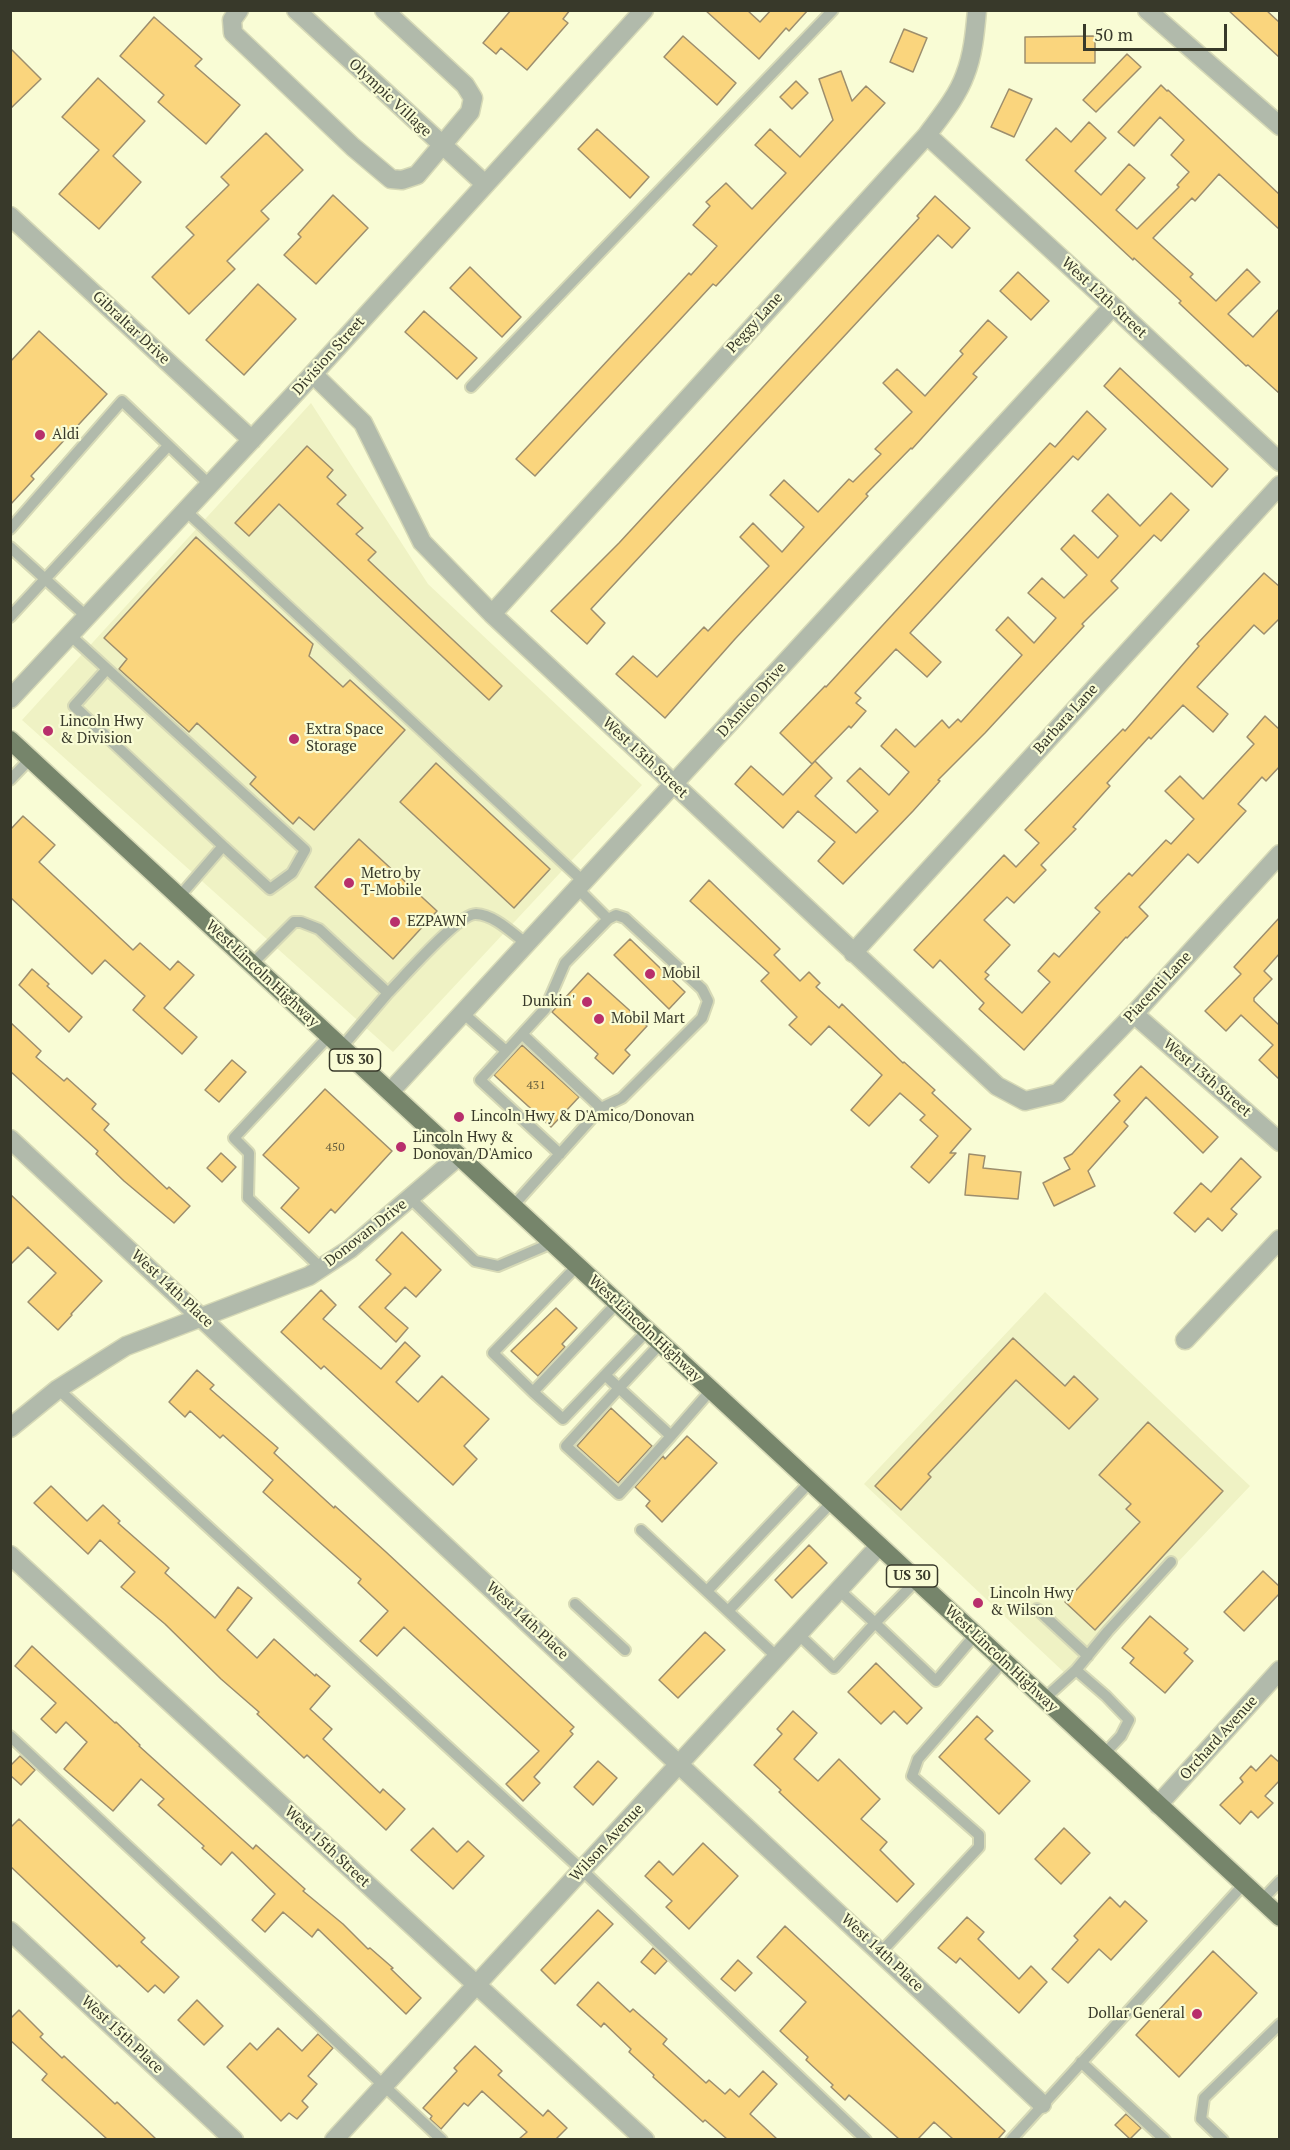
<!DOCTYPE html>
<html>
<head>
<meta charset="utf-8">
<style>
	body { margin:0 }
	#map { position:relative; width:1290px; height:2150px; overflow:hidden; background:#f9fcd5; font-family:"PT Serif",serif }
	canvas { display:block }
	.frame { position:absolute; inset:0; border:12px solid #38392a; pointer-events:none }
	.scale { position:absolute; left:1083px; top:24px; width:144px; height:27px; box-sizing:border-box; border:3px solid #38392a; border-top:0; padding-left:8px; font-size:18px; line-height:21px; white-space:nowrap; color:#38392a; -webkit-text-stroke:4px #f9fcd5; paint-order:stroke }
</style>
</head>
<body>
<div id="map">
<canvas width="1290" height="2150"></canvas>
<div class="frame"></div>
<div class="scale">50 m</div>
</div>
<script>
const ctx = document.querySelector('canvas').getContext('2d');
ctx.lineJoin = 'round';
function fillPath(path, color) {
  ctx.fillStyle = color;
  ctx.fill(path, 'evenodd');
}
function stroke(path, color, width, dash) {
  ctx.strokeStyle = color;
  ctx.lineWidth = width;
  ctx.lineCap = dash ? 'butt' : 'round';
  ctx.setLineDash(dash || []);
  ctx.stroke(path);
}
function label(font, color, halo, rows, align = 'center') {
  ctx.font = font + ' "PT Serif",serif';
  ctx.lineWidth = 4.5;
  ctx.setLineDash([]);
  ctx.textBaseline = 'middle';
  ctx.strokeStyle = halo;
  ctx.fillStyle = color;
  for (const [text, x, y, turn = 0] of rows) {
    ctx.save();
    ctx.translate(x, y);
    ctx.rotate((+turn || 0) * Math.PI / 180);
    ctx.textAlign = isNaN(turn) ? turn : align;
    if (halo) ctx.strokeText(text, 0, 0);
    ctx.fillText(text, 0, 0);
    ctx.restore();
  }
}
const built = new Path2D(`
	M311,403L428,584L642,785L393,1052L22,720Z
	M1045,1292L1250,1486L1069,1677L864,1484Z`);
const building = new Path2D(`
	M511,10H570L563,19L568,23L527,70L501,48L496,54L483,43Z
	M705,10H747L760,22L771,10H808L789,31L786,28L759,59Z
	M1228,10H1266L1280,23V58Z
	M154,17L202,59L195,66L240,105L206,144L158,102L164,95L120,56Z
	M904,29L927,38L913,72L890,62Z
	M683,36L736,83L717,105L664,57Z
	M1095,36V63H1025V37Z
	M10,48L41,79L10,109Z
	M1127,54L1141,67L1096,112L1083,100Z
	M841,71L852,101L866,86L885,103L716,286L713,284L535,476L516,459L689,273L691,275L717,246L693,225L710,206L706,202L726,183L752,209L786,173L755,145L770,129L800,157L833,120L819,79Z
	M98,78L145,121L113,156L141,182L99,229L59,194L99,150L62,117Z
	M796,81L808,93L792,109L780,97Z
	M1161,85L1167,91L1168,90L1280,195V230L1219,174L1195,201L1192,198L1153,238L1193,274L1190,277L1216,301L1247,269L1260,282L1228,314L1253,337L1280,308V394L1248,365L1246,366L1179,303L1181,301L1134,258L1133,260L1026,160L1056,128L1071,142L1089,122L1106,138L1075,171L1101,195L1129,164L1145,178L1116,210L1137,229L1179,187L1177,185L1189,172L1171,155L1184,140L1160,117L1134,146L1118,132Z
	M1009,89L1032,99L1014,137L991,127Z
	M597,129L649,177L630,198L578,149Z
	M266,133L303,170L261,211L269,219L227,261L235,269L189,314L152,277L194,235L186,227L229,185L221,177Z
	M333,195L368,228L316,284L284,255L301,237L298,234Z
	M935,196L970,228L952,248L938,235L644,552L591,609L605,623L587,644L551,611L619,543L919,218L917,216Z
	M470,267L521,317L502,337L450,288Z
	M1018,272L1049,301L1031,320L1000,291Z
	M258,284L296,319L244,375L206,340Z
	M424,311L477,358L457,379L405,332Z
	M988,320L1007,337L973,374L977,377L912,449L911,448L866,494L868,496L735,639L665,718L616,674L633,656L657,677L704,627L708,631L769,566L740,537L753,523L782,552L804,527L770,495L784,480L818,512L849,479L853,482L881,454L875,449L912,412L883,383L897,369L925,396L963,354L960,351Z
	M39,331L107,394L31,476L34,479L10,505V362Z
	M1120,368L1228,469L1212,487L1104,386Z
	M1087,411L1106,429L1078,460L1073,456L910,633L941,662L927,677L896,649L855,693L861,698L856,703L866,711L851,728L849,726L812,764L780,733L825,686L826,687L1050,443L1055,447Z
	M307,446L333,470L327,477L346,495L337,504L363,528L356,534L376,552L368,560L502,686L489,700L279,504L249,536L235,523Z
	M1171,493L1189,510L1161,541L1154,535L1111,581L1118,588L1082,624L1084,626L985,733L938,780L940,781L913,811L843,884L818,861L835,842L798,811L783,828L735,784L751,766L783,795L815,761L832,778L815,796L856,833L878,811L847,781L860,768L889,795L909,772L881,746L896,729L915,747L942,720L949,728L958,719L961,722L1022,655L996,630L1008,617L1034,643L1056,618L1028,593L1042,578L1064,598L1087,575L1061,549L1074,535L1098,558L1118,536L1092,511L1108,494L1140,526Z
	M196,537L313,644L309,656L343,687L350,680L405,730L314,830L299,817L293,824L250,784L256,777L197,723L189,732L119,669L127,659L104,638Z
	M1264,573L1280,587V618L1264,634L1254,625L1197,687L1228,714L1213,732L1183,705L1151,739L1149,737L1107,783L1110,786L1073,827L1076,829L1041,865L1046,870L1014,903L1007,897L984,920L1010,945L985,972L989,975L985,979L1022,1013L1050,982L1038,971L1054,953L1059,957L1100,912L1095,908L1129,873L1132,876L1166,840L1171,844L1194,819L1165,791L1180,776L1203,799L1254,744L1247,737L1265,716L1280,730V766L1266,781L1262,777L1238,804L1246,811L1198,863L1188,854L1139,907L1148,916L1127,938L1126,937L1024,1050L979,1009L984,1003L940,960L933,968L914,950L1004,855L1016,867L1039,843L1025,830L1123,729L1125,731L1199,646L1197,644Z
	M436,763L550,869L514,908L400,802Z
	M23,816L55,845L39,862L133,950L140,943L170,970L178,961L194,975L164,1008L197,1037L182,1054L133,1010L145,996L105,960L92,974L10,897V830Z
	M359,839L437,911L393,959L315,887Z
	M709,880L780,949L774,955L800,981L809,972L820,983L816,987L839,1008L842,1004L903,1063L904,1062L935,1090L932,1093L971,1129L950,1153H956L929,1183L911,1167L938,1136L920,1120L925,1115L900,1093L869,1126L851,1110L882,1075L829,1026L811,1045L789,1025L797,1017L761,981L769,973L690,901Z
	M1280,917V953L1264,971L1272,979L1254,998V1001L1280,1026V1080L1259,1060L1273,1045L1241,1015L1226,1031L1205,1011L1241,974L1234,967Z
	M630,939L685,992L669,1009L614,955Z
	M32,969L49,984L47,986L82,1017L69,1032L19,985Z
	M588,973L647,1026L625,1050L630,1055L613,1074L595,1058L598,1054L552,1012Z
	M10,1022L41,1051L36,1057L64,1081L67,1078L96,1104L92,1109L109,1124L104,1130L167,1189L169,1187L190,1206L174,1223L124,1181L96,1154L98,1151L10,1071Z
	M522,1045L579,1097L551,1127L494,1075Z
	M232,1060L246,1072L219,1102L205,1090Z
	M1141,1066L1218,1137L1203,1153L1146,1097L1124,1122L1128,1126L1088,1171L1095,1186L1054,1206L1043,1183L1070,1169L1064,1158L1072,1154L1120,1101L1114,1095Z
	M325,1089L392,1151L335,1213L331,1209L309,1233L281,1208L299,1188L263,1155Z
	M221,1153L236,1167L222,1182L207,1168Z
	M969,1154L985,1156L983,1168L1021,1172L1018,1199L965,1195Z
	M1241,1158L1261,1177L1231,1209L1237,1214L1222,1231L1208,1218L1195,1232L1174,1213L1201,1183L1211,1192Z
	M10,1194L102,1281L71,1314L72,1315L58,1330L28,1302L56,1273L28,1247L10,1265Z
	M402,1232L441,1270L416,1297L405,1287L385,1308L408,1328L396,1342L359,1307L391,1274L376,1260Z
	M321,1290L336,1305L323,1319L381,1369L405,1342L420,1356L396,1382L418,1402L442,1376L489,1419L464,1446L477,1459L453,1485L324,1366L321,1369L281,1332Z
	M556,1308L577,1328L562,1344L565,1347L538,1376L511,1351Z
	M1013,1338L1065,1386L1074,1376L1098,1399L1069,1429L1016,1380L928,1474L931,1477L901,1510L875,1486Z
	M197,1370L214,1385L210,1389L278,1448L274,1453L334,1508L335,1506L386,1552L574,1727L570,1731L573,1734L534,1777L540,1783L523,1801L506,1784L539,1751L404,1627L377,1656L360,1641L388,1611L358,1583L361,1579L263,1492L273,1480L223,1435L220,1438L190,1411L185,1417L169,1402Z
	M611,1408L652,1446L618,1483L577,1446Z
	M1148,1422L1223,1491L1095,1630L1065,1602L1140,1522L1126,1509L1131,1504L1099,1475Z
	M687,1436L717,1463L662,1522L646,1506L650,1501L635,1487L663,1456L665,1459Z
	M51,1486L87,1521L103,1505L120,1521L118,1523L169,1568L165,1573L215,1618L238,1587L252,1598L227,1630L257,1658L274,1639L315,1676L316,1674L330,1686L310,1709L332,1729L323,1739L380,1793L383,1789L405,1809L386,1830L307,1755L304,1758L257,1714L259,1712L221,1679L165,1624L121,1587L135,1572L100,1540L88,1554L34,1503Z
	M809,1545L827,1563L792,1598L775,1580Z
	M1263,1571L1280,1587V1593L1244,1631L1224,1612Z
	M1150,1616L1188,1649L1184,1653L1193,1661L1165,1693L1130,1663L1134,1658L1122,1648Z
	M705,1632L725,1650L678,1698L659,1680Z
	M32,1646L115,1723L116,1722L140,1745L139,1746L253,1849L256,1845L305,1889L303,1891L343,1924L368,1949L370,1948L393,1968L391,1969L421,1998L406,2014L318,1929L312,1937L283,1912L265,1932L252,1920L275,1894L232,1852L221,1865L202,1848L204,1846L158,1805L164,1799L141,1779L113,1811L64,1769L87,1742L66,1722L56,1733L41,1719L56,1703L15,1666Z
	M876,1663L922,1708L907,1724L894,1711L881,1724L848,1692Z
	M793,1711L817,1733L794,1759L818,1781L839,1759L880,1799L861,1819L887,1842L880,1850L914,1884L897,1902L796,1808L779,1792L781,1790L754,1765L782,1734L777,1729Z
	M977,1716L993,1731L985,1739L1030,1781L999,1814L939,1757Z
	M1271,1755L1280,1763V1780L1265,1796L1273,1803L1258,1818L1251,1811L1240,1824L1220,1805L1243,1782L1240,1778L1251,1766L1256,1771Z
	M20,1756L35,1770L21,1785L10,1775V1766Z
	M598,1761L617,1778L593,1805L574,1787Z
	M19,1819L145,1938L141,1942L179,1977L164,1993L155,1985L148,1992L119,1965L117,1967L10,1866V1828Z
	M433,1828L457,1852L468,1841L484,1856L453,1889L411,1850Z
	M1064,1828L1090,1853L1061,1884L1035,1859Z
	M703,1843L738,1876L689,1929L666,1907L672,1901L645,1876L659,1861L673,1875Z
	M1110,1897L1120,1907L1125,1901L1147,1921L1111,1960L1099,1949L1068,1983L1052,1969L1078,1940L1074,1936Z
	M598,1910L613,1924L555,1984L541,1970Z
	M967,1917L984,1932L978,1939L1019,1979L1031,1966L1047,1982L1019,2013L960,1958L956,1963L938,1948Z
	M785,1926L1005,2131L998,2139H953L934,2122L918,2139H899L849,2095L845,2100L831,2087L833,2085L806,2060L808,2057L780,2031L806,2002L757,1957Z
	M653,1948L667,1961L655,1974L641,1962Z
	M1213,1951L1257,1993L1179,2077L1136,2035Z
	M738,1960L752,1973L735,1991L721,1979Z
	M598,1982L630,2012L633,2009L667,2039L663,2044L706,2083L709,2080L725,2094L730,2089L739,2097L763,2071L777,2084L750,2114L777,2139H727L705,2120L703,2122L653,2077L654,2075L629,2052L631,2049L604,2023L601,2027L577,2005Z
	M197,2000L223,2026L204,2045L178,2020Z
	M19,2010L43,2034L40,2037L62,2058L64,2056L115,2104L117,2102L156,2139H107L42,2080L47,2074L10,2040V2019Z
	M278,2028L302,2051L318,2034L333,2048L308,2076L317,2084L302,2101L308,2107L297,2119L289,2113L281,2121L227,2067L250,2043L257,2050Z
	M475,2046L502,2071L498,2075L543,2116L548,2110L567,2128L556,2139H519L527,2132L482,2091L468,2106L464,2103L441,2129L430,2119L432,2116L423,2108L457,2071L454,2068Z
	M1126,2114L1141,2128L1130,2139L1115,2125Z`);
const lane = new Path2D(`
	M471,387L833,10
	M186,511L584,882
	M10,529L122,401L210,485
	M10,547L87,617
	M10,617L168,446
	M70,635L305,850L292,873L270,889L223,846L179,897
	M107,669L74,706L223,846
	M10,780L30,759
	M578,889L608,919
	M252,964L294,922H301L319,929L388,993L342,1047
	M388,993C403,978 459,913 476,914C495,915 512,933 527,944
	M463,1013L506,1051
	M522,1034L545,1009L565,963L608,919L616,915L625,918L702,989L708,1001L702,1018L622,1098L601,1108
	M410,1198L475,1261L498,1266L552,1243
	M513,1206L601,1108L522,1034L480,1080L560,1154
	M577,1266L493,1353L533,1392L617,1303
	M321,1268L248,1198L249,1153L234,1138L329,1036
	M661,1343L619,1388L671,1436L711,1390
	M605,1375L619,1388L566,1446L619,1494L671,1436
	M58,1389L582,1870L866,2140
	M533,1392L563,1419L647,1331
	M641,1530L777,1657
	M839,1590L875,1623L916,1581
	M707,1591L810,1482
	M575,1604L625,1650
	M1037,1609L1088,1656
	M728,1611L832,1502
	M798,1634L834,1668L875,1623L936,1681L975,1635
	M1076,1670L1106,1696L1129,1720L1121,1736L1104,1754
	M1044,1699L1076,1670L1108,1631L1171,1562
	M10,1736L442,2140
	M1261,1901L1280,1881
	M881,1952L979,1847V1835L912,1776L918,1759L1003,1661
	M1081,2062L1165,2140
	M1011,2140L1244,1884
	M1223,2140L1201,2119L1204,2098L1280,2024`);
const street = new Path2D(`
	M239,10L232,20L233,33L353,147L391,179L402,180L417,175L470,112L473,98L465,85L384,10
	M296,10L485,184
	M1147,10L1280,126
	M927,135L1113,306L1280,462
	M10,216L252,440
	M313,374L363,423L422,542L492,614L997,1086L1025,1101L1058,1093L1134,1014L1280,854
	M492,614L927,135C941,116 957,97 965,75C973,55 975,32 977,10
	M10,699L313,374L644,10
	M853,953L1280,485
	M1134,1014L1280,1142
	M390,1092L1113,306
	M10,1139L1042,2104
	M1185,1340L1280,1239
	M10,1428L58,1389L126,1346L309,1276L350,1249L459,1156
	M10,1555L645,2140
	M1158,1805L1280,1670
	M10,1931L234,2140
	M334,2140L879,1546`);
const primary = new Path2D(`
	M10,740L1280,1917`);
const markers = [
	[40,435,6,"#b82f6c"],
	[48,731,6,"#b82f6c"],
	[294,739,6,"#b82f6c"],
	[349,883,6,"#b82f6c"],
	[395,922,6,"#b82f6c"],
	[650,974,6,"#b82f6c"],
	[587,1002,6,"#b82f6c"],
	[599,1019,6,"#b82f6c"],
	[459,1117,6,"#b82f6c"],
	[401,1147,6,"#b82f6c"],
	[978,1603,6,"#b82f6c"],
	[1197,2014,6,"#b82f6c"]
];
const numberNames = [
	["431",536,1086],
	["450",335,1148]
];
const shields = [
	[355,1060,51],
	[912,1576,51]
];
const shieldNames = [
	["US 30",355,1060],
	["US 30",912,1576]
];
const streetNames = [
	["Olympic Village",390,98,43],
	["West 12th Street",1104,298,43],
	["Peggy Lane",755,323,-48],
	["Gibraltar Drive",131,328,43],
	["Division Street",329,356,-48],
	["D'Amico Drive",752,700,-48],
	["Barbara Lane",1066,719,-48],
	["West 13th Street",645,758,43],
	["West Lincoln Highway",262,974,43],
	["Piacenti Lane",1158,987,-47],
	["West 13th Street",1207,1078,41],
	["Donovan Drive",366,1233,-38],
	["West 14th Place",172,1289,43],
	["West Lincoln Highway",645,1329,43],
	["West 14th Place",527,1621,43],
	["West Lincoln Highway",1001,1659,43],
	["Orchard Avenue",1219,1738,-48],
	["Wilson Avenue",607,1843,-47],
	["West 15th Street",327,1847,43],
	["West 14th Place",882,1953,43],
	["West 15th Place",122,2035,43]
];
const poiNames = [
	["Aldi",52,435],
	["Lincoln Hwy",60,722],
	["& Division",60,739],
	["Extra Space",306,730],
	["Storage",306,747],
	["Metro by",361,874],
	["T-Mobile",361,891],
	["EZPAWN",407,922],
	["Mobil",662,974],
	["Dunkin'",575,1002,"right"],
	["Mobil Mart",611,1019],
	["Lincoln Hwy & D'Amico/Donovan",471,1117],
	["Lincoln Hwy &",413,1138],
	["Donovan/D'Amico",413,1155],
	["Lincoln Hwy",990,1594],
	["& Wilson",990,1611],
	["Dollar General",1185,2014,"right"]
];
fillPath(built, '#eff2c4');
fillPath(building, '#fad57d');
stroke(building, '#9d8e6d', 1.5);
stroke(lane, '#d6d9b6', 14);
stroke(street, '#d6d9b6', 21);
stroke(primary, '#d6d9b6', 21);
stroke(lane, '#b1baab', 10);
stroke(street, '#b1baab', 18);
stroke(primary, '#76856b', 18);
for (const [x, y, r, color] of markers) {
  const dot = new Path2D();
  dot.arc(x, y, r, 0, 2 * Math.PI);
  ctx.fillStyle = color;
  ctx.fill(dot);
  stroke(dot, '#f9fcd5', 2);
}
label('12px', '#68603f', null, numberNames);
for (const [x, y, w] of shields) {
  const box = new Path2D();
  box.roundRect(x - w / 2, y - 11, w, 22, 4.5);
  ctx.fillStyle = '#f9fcd5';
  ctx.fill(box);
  stroke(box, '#38392a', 1.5);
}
label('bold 14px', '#38392a', null, shieldNames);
label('15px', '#38392a', '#f9fcd5', streetNames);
label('15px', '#38392a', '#f9fcd5', poiNames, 'left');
</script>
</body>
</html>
